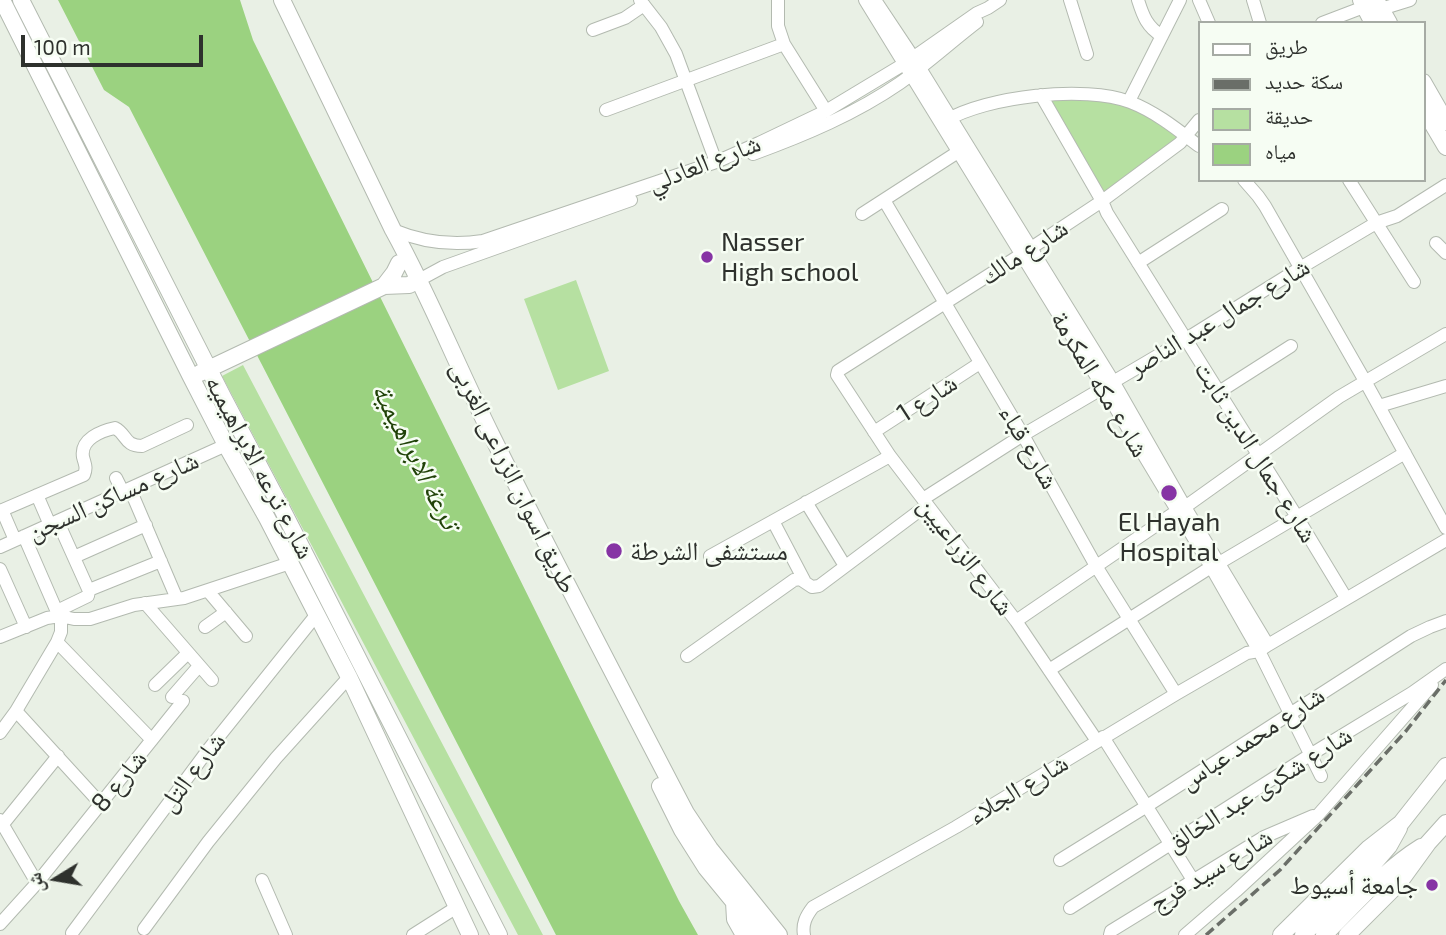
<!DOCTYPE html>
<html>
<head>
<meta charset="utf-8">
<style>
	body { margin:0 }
	#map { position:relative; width:1446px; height:935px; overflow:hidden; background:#e9f0e5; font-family:"Exo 2","Noto Naskh Arabic",sans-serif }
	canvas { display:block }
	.legend { position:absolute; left:1198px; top:21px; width:228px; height:161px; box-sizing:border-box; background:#f6fdf3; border:2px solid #a6aba4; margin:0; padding:9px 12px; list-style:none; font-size:21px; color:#2e312d }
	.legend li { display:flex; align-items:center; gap:14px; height:35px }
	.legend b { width:35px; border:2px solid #a6aba4 }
	.north { position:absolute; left:21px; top:844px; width:70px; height:70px; -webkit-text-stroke:5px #f6fdf3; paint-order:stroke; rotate:259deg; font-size:19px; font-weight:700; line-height:28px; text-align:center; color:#2e312d }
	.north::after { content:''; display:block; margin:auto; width:24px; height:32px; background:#2e312d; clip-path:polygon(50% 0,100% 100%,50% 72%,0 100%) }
	.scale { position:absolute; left:21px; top:35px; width:182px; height:32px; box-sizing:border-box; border:4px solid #2e312d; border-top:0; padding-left:9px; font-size:21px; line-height:24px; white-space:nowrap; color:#2e312d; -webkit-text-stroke:5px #f6fdf3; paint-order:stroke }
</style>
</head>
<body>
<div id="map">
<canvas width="1446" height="935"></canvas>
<ul class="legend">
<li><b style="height:9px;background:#fff"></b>طريق</li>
<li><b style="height:9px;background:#6a6e68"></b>سكة حديد</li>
<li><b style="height:19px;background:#b6e0a1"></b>حديقة</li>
<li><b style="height:19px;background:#9bd280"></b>مياه</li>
</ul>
<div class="north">ش</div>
<div class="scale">100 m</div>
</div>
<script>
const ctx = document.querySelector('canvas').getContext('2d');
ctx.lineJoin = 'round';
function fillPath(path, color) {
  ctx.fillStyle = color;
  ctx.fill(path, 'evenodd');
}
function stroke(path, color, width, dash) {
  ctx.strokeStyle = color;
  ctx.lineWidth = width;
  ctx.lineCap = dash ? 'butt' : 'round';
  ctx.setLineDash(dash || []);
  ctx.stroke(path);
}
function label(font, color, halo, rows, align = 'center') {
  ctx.font = font + ' "Exo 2","Noto Naskh Arabic",sans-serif';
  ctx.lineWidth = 5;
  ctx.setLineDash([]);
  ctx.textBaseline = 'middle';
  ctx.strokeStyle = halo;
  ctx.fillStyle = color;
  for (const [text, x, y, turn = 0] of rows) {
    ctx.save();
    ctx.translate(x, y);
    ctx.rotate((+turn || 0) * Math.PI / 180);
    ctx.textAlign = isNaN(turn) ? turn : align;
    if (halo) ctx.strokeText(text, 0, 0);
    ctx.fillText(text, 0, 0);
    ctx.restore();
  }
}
const green = new Path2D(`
	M1042,96L1126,102L1185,136L1102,200Z
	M576,280L609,371L558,390L524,299Z
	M243,365L543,935H518L222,376Z`);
const water = new Path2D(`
	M58,0H240L253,40L679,901L698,935H556L129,107L104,90Z`);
const minor = new Path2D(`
	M640,0L661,27L676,54L716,162
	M778,0V26L784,44L826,111
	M865,0L1103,387L1211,567L1259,651L1321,776
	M875,0L913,57L1113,381L1185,507L1268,645
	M1070,0L1087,54
	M1138,0C1143,16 1147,27 1162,36
	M1199,0L1209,23
	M1253,0L1260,23
	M1381,9L1410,0
	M1322,23L1364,7
	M593,30L625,18L644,5
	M1041,95L1102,201L1107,213L1297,517L1343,593
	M1129,101L1180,0
	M606,110L784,44
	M945,121C987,96 1085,85 1130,102C1156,112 1178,130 1199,146
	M753,154C805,135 855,114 900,83C927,64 951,42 977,22
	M1244,180L1258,196L1265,206L1365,381L1446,528
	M1349,180L1414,282
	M884,200L1023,435L1096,566L1176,694
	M862,214L958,152
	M393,230C422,242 452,246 483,241L716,162L759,143L826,111L904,64L977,13L988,8L1000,0
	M1436,243L1446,253
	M1138,263L1222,209
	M419,280L443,267L631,200
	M1219,392L1291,346
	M1379,406L1446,386
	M874,432L980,363
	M116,478L123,492
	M130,489L177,599
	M37,495L50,525
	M923,499L1023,435L1186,339L1300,268L1376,223L1397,216L1446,185
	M806,502L845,566
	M1185,507L1339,397L1446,334
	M2,510L15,540
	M0,511L84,475C87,467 85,465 83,457C80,439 101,431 115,428C127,434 124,446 142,446L187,425
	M773,521L804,580
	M0,547L226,445
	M710,556L890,456
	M74,557L146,525
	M1219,563L1405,453
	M0,569L26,627
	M89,590L161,561
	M208,591L246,636
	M145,603L212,680
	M57,611L88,596L89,591L58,522
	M1016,621L1177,511
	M205,627L226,612
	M0,637L47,618L60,616L74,619H90L134,605L184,598L290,563
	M57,642L152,740
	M687,656L794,580L800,579L812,587L819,586L927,505
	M1049,670L1211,567
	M155,685L188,653
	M172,697L199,666
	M16,711L101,804
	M0,733L16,711L57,642L61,632V621L24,536
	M1103,737L1193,880
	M1097,741L1016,621L890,456L837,375L838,371L1022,254L1102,201L1180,143L1199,120
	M0,820L37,883
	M3,824L58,756
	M1060,860L1147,806L1411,636L1430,627L1446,621
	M262,880L286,935
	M1070,908L1310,755L1412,693L1446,669
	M0,924L37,883L183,701
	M144,929L208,842L276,758L349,677
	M72,933L208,750L317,614
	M413,935L457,907
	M804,935C802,924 806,916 813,907L956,827L1176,694L1247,653L1259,651L1268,645L1446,540
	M1110,935L1111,931L1264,837L1313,816
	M1185,935L1236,891L1318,815L1432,685`);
const major = new Path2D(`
	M2,0L191,377L226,445L267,518L349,677L470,935
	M21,0L224,399L282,509L499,935
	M282,0L393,230C430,297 458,368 492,436C555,563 621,688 686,813L710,849L779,935
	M1361,0L1373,23
	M1376,0L1389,23
	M1423,82L1446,122
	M1423,108L1446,147
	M384,286L394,273L399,263
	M200,373L384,286L409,285L419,280
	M660,786L682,830L706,868L761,935
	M734,902L735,919L744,935
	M1281,935L1369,848L1401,823L1446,766
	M1303,935L1370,868L1389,846L1399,828
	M1324,935C1355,905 1384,870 1421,847
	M1347,935L1399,883L1428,843L1446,823`);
const rail = new Path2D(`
	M1206,935L1280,870L1406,731L1446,680`);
const markers = [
	[707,257,7,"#8634a4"],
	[1169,493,9,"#8634a4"],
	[614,551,9,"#8634a4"],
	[1432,885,7,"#8634a4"]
];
const streetNames = [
	["شارع العادلي",704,163,-21],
	["شارع مالك",1024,252,-33],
	["شارع جمال عبد الناصر",1219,317,-31],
	["شارع مكه المكرمة",1100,384,59],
	["شارع 1",927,398,-33],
	["شارع قباء",1029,447,60],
	["شارع جمال الدين ثابت",1256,452,58],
	["شارع ترعه الابراهيميه",260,467,62],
	["طريق اسوان الزراعى الغربى",514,477,64],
	["شارع مساكن السجن",113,496,-24],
	["شارع الزراعيين",966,556,53],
	["شارع محمد عباس",1252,738,-33],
	["شارع التل",192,772,-53],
	["شارع 8",119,781,-51],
	["شارع الجلاء",1018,789,-31],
	["شارع شكرى عبد الخالق",1259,789,-32],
	["شارع سيد فرج",1211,870,-31]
];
const poiNames = [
	["Nasser",721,242],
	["High school",721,272],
	["El Hayah",1169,522,"center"],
	["Hospital",1169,552,"center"],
	["مستشفى الشرطة",630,551],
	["جامعة أسيوط",1418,885,"right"]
];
const waterNames = [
	["ترعة الابراهيمية",416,456,63]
];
fillPath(green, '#b6e0a1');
fillPath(water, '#9bd280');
stroke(minor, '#b3bab0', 14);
stroke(major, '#b3bab0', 18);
stroke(minor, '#fff', 12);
stroke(major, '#fff', 16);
stroke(rail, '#6a6e68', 3.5, [10, 5]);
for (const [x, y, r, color] of markers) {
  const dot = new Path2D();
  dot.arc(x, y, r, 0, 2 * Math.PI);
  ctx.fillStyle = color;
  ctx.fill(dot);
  stroke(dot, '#f6fdf3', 2.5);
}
label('26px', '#2e312d', '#f6fdf3', streetNames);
label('26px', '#2e312d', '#f6fdf3', poiNames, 'left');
label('italic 28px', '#204208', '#f6fdf3', waterNames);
</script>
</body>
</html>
